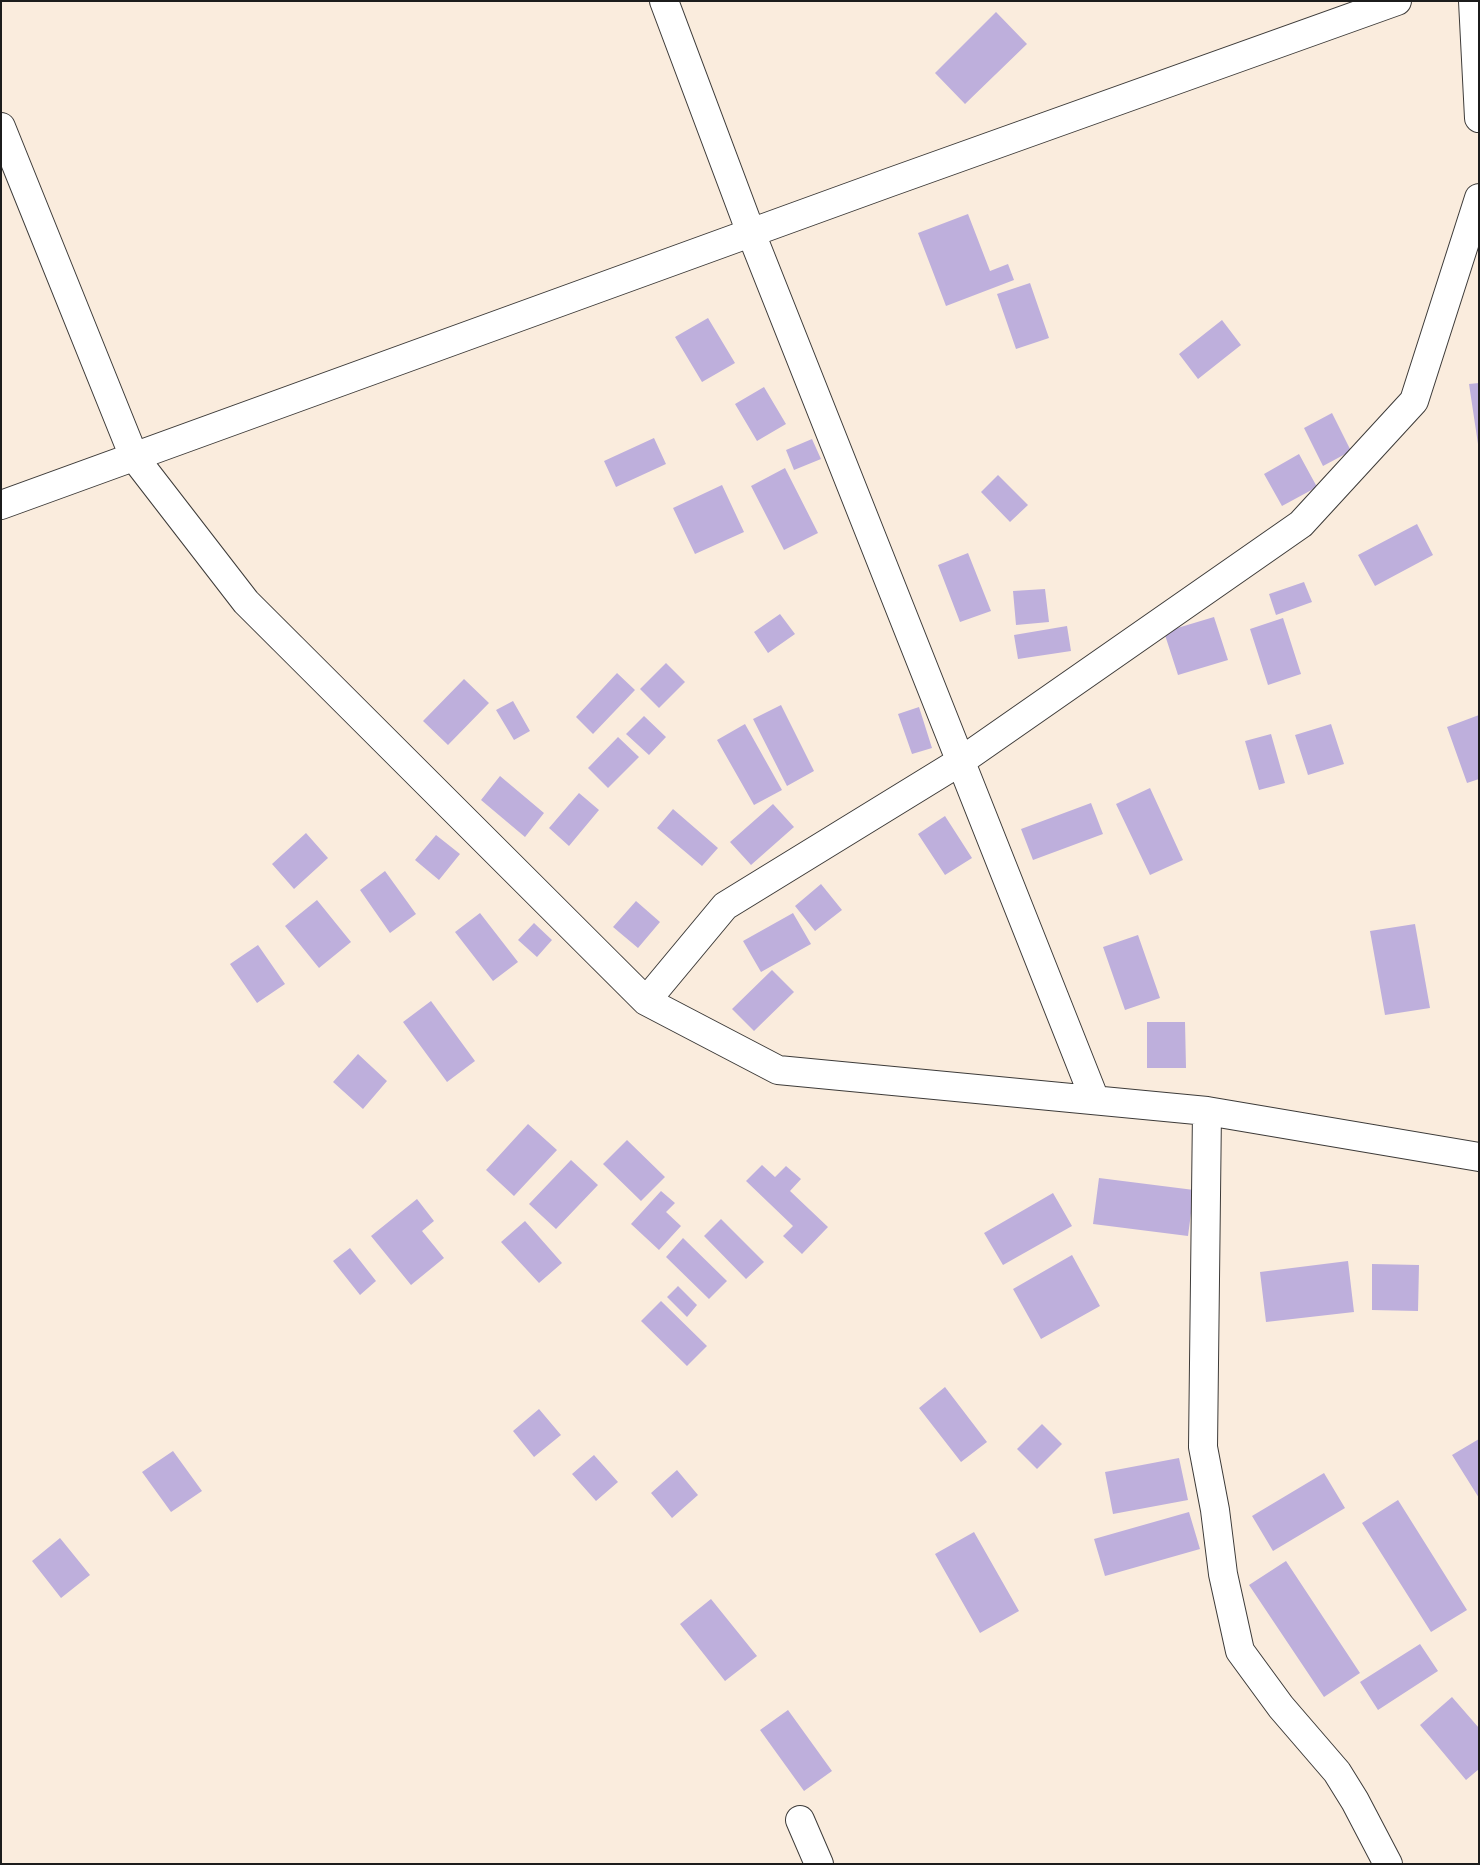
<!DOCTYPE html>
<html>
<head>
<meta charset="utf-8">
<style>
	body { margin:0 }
	#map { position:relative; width:1480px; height:1865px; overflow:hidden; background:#faecdd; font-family:"Playpen Sans",sans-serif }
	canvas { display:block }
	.frame { position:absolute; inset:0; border:2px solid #1c1c1c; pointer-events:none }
</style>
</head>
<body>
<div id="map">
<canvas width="1480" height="1865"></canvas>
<div class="frame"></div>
</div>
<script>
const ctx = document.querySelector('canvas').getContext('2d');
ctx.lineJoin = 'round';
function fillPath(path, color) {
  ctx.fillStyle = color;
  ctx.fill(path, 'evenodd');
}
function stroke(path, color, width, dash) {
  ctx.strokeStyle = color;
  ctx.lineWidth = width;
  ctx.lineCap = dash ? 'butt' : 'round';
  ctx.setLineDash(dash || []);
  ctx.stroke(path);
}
const building = new Path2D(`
	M996,12L1027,44L965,104L935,73Z
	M968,214L990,271L1008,264L1014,280L946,306L918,233Z
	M1030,283L1049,338L1016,349L997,294Z
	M708,318L735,363L702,382L675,337Z
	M1222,320L1241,345L1198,379L1179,354Z
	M1479,383V444H1478L1469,384Z
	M764,387L786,424L757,441L735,404Z
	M1332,413L1351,451L1323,466L1304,428Z
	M654,438L666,464L616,487L604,461Z
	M812,439L821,459L794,470L786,450Z
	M1299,454L1317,487L1282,506L1264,474Z
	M785,468L818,533L784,550L751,486Z
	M998,475L1028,505L1010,522L981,492Z
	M722,485L744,532L695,554L673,508Z
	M1417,524L1433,555L1375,586L1358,555Z
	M968,553L991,611L960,622L938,565Z
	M1304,582L1312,602L1276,615L1269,594Z
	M1045,589L1049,622L1016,625L1013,591Z
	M780,614L795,634L768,653L754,632Z
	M1214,617L1228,660L1178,675L1164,632Z
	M1283,618L1301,674L1268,685L1250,629Z
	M1067,626L1071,651L1018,659L1014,635Z
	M666,663L685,682L659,708L640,689Z
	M617,673L635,690L593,734L576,717Z
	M464,679L489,703L448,745L423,721Z
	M513,701L530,731L514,740L496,710Z
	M781,705L814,771L787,786L753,719Z
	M919,707L932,748L912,754L898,714Z
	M1479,715V779L1467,783L1447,727Z
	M644,716L666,737L649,755L626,734Z
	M745,724L782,790L754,805L717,740Z
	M1331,724L1344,764L1308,775L1295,735Z
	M1271,734L1285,783L1259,790L1245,741Z
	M618,737L639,757L608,788L588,768Z
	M500,776L544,813L525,837L481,800Z
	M1150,788L1183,860L1150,875L1116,804Z
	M579,793L599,810L569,846L549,828Z
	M1091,803L1103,834L1033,860L1021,829Z
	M773,804L794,827L751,865L730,842Z
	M673,809L718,848L702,866L657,828Z
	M945,816L972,858L945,875L918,834Z
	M306,833L328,858L294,889L272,864Z
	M436,835L460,854L439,880L415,860Z
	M385,871L416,914L390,933L360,890Z
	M821,884L842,910L815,931L795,906Z
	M317,900L351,942L319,968L285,926Z
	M636,901L660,922L638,948L613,927Z
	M480,913L518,962L493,981L455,932Z
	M793,913L811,944L761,972L743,941Z
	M534,923L552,940L537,957L518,940Z
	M1415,924L1430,1008L1385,1015L1370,931Z
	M1138,935L1160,998L1125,1010L1103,947Z
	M258,945L285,984L257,1003L230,964Z
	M772,970L794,992L754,1031L732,1009Z
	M431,1001L475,1061L447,1082L403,1022Z
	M1147,1022H1185L1186,1068H1147Z
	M358,1054L387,1081L363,1109L333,1082Z
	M528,1124L557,1150L514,1196L486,1170Z
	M627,1140L665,1177L641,1201L603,1164Z
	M571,1160L598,1185L556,1229L529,1204Z
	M762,1165L775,1177L786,1166L801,1179L790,1191L828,1227L802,1254L783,1236L793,1226L746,1181Z
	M1099,1178L1194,1190L1188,1236L1093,1224Z
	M661,1191L675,1203L666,1212L681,1226L659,1250L631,1224Z
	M1053,1193L1072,1226L1003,1265L984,1233Z
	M417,1199L434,1221L422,1231L444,1258L411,1285L371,1236Z
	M721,1219L764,1262L746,1279L704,1236Z
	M525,1221L562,1263L539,1283L501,1242Z
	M683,1238L727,1281L709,1299L666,1257Z
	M350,1248L376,1281L360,1295L333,1261Z
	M1072,1255L1100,1306L1041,1339L1013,1289Z
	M1348,1261L1354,1312L1266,1322L1260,1272Z
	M1372,1264L1419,1265L1418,1311L1372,1310Z
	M678,1286L697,1305L687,1317L667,1297Z
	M661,1301L707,1346L687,1366L641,1321Z
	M945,1387L987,1442L961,1462L919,1408Z
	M539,1409L561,1435L534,1457L513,1431Z
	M1042,1424L1062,1444L1037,1469L1017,1449Z
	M1479,1439V1498L1452,1455Z
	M173,1451L202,1491L171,1512L142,1472Z
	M594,1455L618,1482L596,1501L572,1474Z
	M1179,1458L1188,1500L1113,1514L1105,1472Z
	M677,1470L698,1495L672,1518L651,1493Z
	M1324,1473L1345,1508L1273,1551L1252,1516Z
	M1398,1500L1467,1610L1431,1632L1362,1523Z
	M1189,1512L1200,1549L1105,1576L1094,1539Z
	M974,1532L1019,1611L980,1633L935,1554Z
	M60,1538L90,1575L61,1598L32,1561Z
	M1286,1561L1360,1673L1324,1697L1249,1585Z
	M711,1599L757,1656L725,1681L680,1624Z
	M1420,1644L1438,1671L1378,1710L1360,1682Z
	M1452,1697L1479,1728V1769L1466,1780L1420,1725Z
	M788,1710L832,1771L804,1791L760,1730Z`);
const street = new Path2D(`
	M664,1L751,233L1095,1100
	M1473,1L1479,118
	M1,127L134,457L246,602L646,1001L778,1070L1207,1111L1479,1157
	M1,505L888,183L1397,1
	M646,1001L725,906L961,761L1301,524L1414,401L1479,198
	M1207,1111L1203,1447L1215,1510L1223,1574L1240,1651L1281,1707L1337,1772L1355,1801L1388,1864
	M800,1820L819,1864`);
fillPath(building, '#beafdc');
stroke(street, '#3d3b39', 30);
stroke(street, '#fff', 28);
</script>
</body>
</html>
